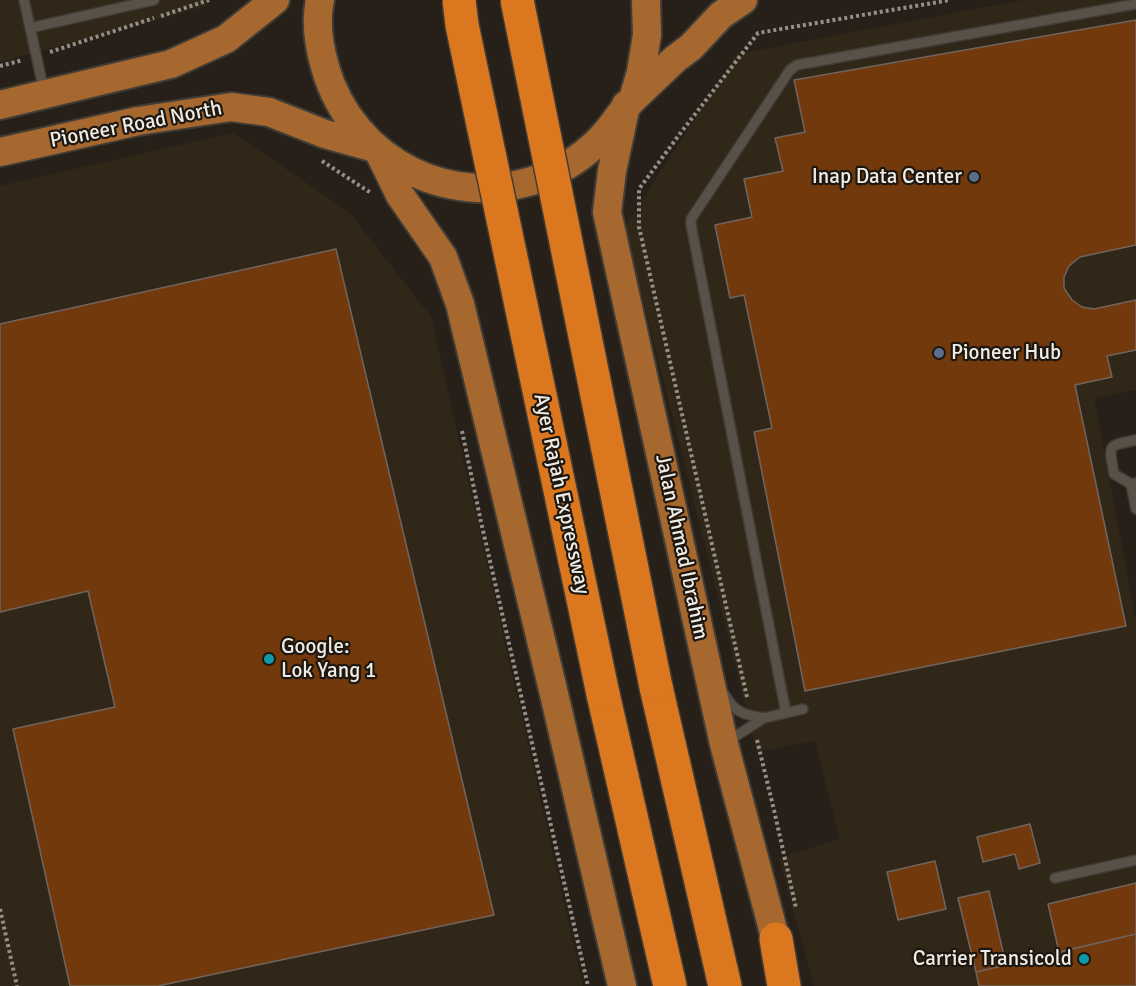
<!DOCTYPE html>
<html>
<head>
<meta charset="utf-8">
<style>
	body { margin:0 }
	canvas { display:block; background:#262018 }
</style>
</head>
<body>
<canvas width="1136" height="986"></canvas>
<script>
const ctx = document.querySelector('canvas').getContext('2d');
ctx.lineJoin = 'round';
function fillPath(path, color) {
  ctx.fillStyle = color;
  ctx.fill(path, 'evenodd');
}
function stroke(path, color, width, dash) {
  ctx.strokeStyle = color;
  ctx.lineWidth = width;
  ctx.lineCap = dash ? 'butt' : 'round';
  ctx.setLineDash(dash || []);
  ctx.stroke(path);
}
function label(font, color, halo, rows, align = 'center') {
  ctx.font = font + ' Signika,sans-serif';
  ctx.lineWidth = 4.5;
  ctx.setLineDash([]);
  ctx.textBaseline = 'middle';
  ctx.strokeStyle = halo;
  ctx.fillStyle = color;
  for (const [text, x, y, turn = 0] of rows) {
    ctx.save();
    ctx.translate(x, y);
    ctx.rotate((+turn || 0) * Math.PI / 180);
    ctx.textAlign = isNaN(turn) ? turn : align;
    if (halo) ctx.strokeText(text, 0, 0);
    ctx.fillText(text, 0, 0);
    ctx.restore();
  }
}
const built = new Path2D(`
	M0,0H210L206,6L0,62Z
	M1023,0H1136V390L1094,398L1136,622V986H814L779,858L840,839L815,741L757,752L625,227L737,54Z
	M233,133L349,212L431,317L583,986H0V186Z`);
const building = new Path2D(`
	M1136,20V245L1080,257L1069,266L1064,277V288L1072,300L1082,307L1094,309L1136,300V350L1107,356L1112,377L1075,385L1126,626L805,691L754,432L772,428L744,295L730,298L715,225L752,217L744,179L783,171L775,138L805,132L794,80Z
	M336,249L494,915L158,986H70L13,729L115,707L88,591L0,612V324Z
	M1030,824L1040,863L1019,869L1015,854L983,862L977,837Z
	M935,861L946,909L898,920L887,872Z
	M1136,883V934L1059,952L1048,904Z
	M989,891L1006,965L976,972L958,898Z
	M1136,934V986H979L976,972Z`);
const path = new Path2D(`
	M161,16L209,0
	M50,52L154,18
	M0,66L23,60
	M322,161L371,193
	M462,431L481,522L588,986
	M747,697L639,227V189L679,135L758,33L950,0
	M757,740L774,810L796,908
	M0,909L17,986`);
const service = new Path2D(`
	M24,0L44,91
	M30,28L154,0
	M1136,440C1106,446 1109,444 1114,474L1131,484L1136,483
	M1131,484L1136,509
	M725,695C734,713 746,715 764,718
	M786,713L691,225V219L790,70L797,65L1136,4
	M728,741L764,718L803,709
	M1055,878L1136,860`);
const primary = new Path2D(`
	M320,0C315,22 319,46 325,67C352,162 454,213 546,176C567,167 589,152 605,134C615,123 622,110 633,99L675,59L691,47L721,15L743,0
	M633,99L641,72L647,35L646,0
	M0,105L171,64L226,39L275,0
	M626,105L612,171L607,212L724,744L781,960
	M378,150L400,195L443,257L460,304L554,694L622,986
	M0,152L138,121L231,107L269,112L325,134L375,148`);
const motorway = new Path2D(`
	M656,687L725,986
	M603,694L670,986
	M776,939L784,986`);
const motorwayBridge = new Path2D(`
	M459,0L462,25L603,694
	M517,0L656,687`);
const markers = [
	[974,177,6,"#5c6f8a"],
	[939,353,6,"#5c6f8a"],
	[269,659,6,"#0f9aa8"],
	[1084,959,6,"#0f9aa8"]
];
const streetNames = [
	["Pioneer Road North",136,125,-11],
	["Ayer Rajah Expressway",561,494,78],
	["Jalan Ahmad Ibrahim",681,547,78]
];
const poiNames = [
	["Inap Data Center",962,177],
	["Pioneer Hub",951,353,"left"],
	["Google:",281,647,"left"],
	["Lok Yang 1",281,671,"left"],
	["Carrier Transicold",1072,959]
];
fillPath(built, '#312719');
fillPath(building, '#72390d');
stroke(building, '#70645e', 1.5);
stroke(service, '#403c36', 12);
stroke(primary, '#403c36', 32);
stroke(motorway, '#403c36', 36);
stroke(path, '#948f88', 4, [3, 3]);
stroke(service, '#585147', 9);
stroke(primary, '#a7682f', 28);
stroke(motorway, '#db771f', 33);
stroke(motorwayBridge, '#403c36', 36, []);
stroke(motorwayBridge, '#db771f', 33);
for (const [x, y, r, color] of markers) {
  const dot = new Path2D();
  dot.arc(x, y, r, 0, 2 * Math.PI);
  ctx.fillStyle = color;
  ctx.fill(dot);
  stroke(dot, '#1d170f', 2);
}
label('21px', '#efebe5', '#1d170f', streetNames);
label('21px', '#efebe5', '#1d170f', poiNames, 'right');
</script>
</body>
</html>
